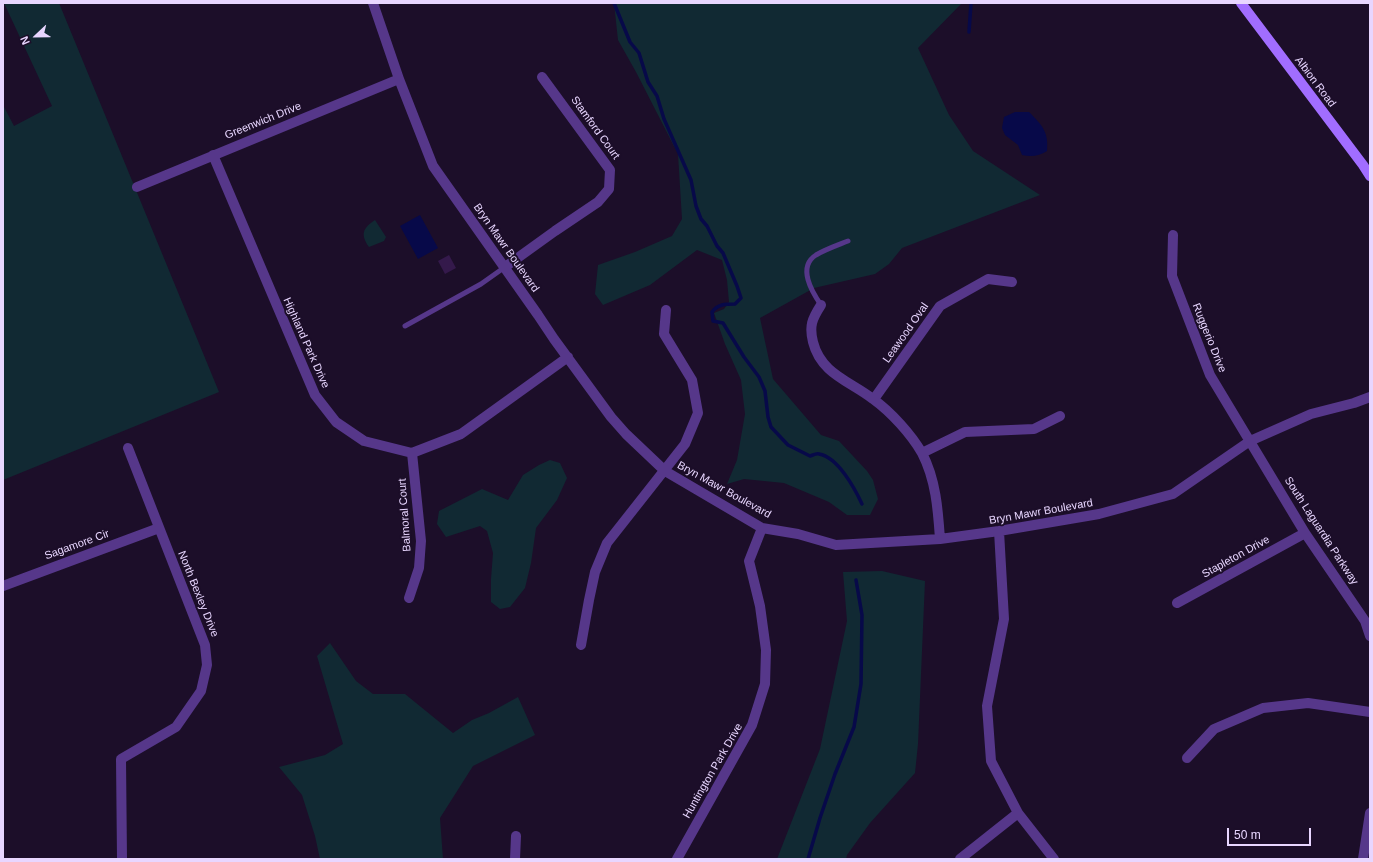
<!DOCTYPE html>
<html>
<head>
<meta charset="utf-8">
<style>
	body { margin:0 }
	#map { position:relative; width:1373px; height:862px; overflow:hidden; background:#1c0e29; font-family:Arial,sans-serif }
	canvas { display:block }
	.frame { position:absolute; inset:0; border:4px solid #e8d6ff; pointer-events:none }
	.north { position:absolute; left:16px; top:16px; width:40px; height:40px; -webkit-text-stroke:3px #1c0e29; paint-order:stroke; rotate:248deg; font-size:11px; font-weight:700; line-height:16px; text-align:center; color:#e8d6ff }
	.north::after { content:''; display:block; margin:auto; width:14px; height:18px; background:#e8d6ff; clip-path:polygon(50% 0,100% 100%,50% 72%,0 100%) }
	.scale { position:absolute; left:1227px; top:828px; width:84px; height:18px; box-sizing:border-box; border:2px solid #e8d6ff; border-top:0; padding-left:5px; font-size:12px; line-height:14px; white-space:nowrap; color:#e8d6ff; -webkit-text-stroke:3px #1c0e29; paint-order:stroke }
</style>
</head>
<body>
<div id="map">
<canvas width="1373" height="862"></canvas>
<div class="frame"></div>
<div class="north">N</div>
<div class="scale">50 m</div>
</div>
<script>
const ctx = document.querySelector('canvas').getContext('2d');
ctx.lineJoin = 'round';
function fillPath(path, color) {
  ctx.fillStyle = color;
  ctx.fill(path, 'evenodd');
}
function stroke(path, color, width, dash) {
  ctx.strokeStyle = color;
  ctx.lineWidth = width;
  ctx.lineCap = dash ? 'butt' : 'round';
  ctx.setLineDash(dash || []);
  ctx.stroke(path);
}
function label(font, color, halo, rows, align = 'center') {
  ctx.font = font + ' Arial,sans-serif';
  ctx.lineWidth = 4;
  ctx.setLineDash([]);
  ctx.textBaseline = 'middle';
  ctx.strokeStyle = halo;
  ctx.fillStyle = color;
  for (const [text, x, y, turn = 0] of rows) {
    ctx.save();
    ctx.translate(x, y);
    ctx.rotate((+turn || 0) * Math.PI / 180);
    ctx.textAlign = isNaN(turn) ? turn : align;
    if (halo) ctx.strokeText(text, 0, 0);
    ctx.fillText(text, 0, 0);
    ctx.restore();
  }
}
const green = new Path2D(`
	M4,3H59L219,392L3,480V105L14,126L52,106Z
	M614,3H962L918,48L949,115L973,151L1040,195L902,248L889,264L875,274L814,288L760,318L773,379L821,435L839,441L867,471L873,480L878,499L870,515H847L829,502L784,483L744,479L727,484L737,460L745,414L741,380L725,344L714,313L724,309L729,302L727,280L722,260L697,250L650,285L603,305L595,294L598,265L635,252L672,236L682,219L678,154L636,72L618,40Z
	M375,220L386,237L384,241L369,247C360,234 363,228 375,220Z
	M550,460L560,463L567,478L557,500L536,528L531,563L525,588L510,607L500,609L491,602V579L493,553L487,531L480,526L446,537L437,524L439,511L482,489L508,500L523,475L539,465Z
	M882,571L925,581L918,744L915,773L870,823L847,855L846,859H777L820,749L847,621L843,572Z
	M330,643L356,681L373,694H405L453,733L472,720L489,713L518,697L535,735L473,766L440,818L443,859H320L315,836L302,795L279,767L325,755L343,744L317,656Z`);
const water = new Path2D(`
	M1015,112H1029C1042,125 1049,132 1047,151C1039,156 1032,157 1022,155L1018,145L1005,135L1002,128L1004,117Z
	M420,215L438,248L418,259L400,226Z`);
const stream = new Path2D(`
	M614,3L630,42L639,53L648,82L657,96L664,119L691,180L696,206L701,219L707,226L717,246L723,253L737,286L741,298L735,304C725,304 718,304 712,312L713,321L723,323L744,357L759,377L765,391L768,417L771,427L788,445L810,456C813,455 817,453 819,454C838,457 855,489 862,504
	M969,32L971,3
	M808,859L820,818L835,774L854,727L861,684L862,615L856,580`);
const building = new Path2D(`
	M449,255L456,268L445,274L438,261Z`);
const lane = new Path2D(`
	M821,305C812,292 797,267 816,255C826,249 838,245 848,241
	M405,326L481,284L505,267`);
const street = new Path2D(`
	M373,3L399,79L433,166L538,315L554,339L611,417L626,434L665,471L762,528L798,534L836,545L940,539L999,531L1099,514L1173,494L1250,441L1311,414L1354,403L1370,397
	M213,155L315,395L336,422L364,441L412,453L461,434L568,357
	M137,187L399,79
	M1173,235L1172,276L1210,375L1305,533L1365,621L1370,636
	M505,267L555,231L598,202L609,189L610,170L542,77
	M821,305C812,319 809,326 813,342C821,374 850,381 873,399C891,412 911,434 922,453C936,480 938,510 940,539
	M874,399L940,306L988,279L1012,282
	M922,453L965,432L1034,429L1060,416
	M999,531L1004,619L987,706L991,761L1018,813L1054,859
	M3,586L159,528
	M409,598L419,568L421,541L412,453
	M1177,603L1305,533
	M581,645L589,600L595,572L607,543L685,444L698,413L692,380L664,334L666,310
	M1187,758L1214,729L1263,708L1308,703L1370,712
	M122,859L121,759L176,727L201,691L207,665L205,645L128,448
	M515,859L516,836
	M677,859L752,725L765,684L766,650L760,606L749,561L762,528
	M960,859L1018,813
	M1363,859L1370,813`);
const secondary = new Path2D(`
	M1241,3L1363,165L1370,176`);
const streetNames = [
	["Albion Road",1315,82,53],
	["Greenwich Drive",263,121,-22],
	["Stamford Court",595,128,54],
	["Bryn Mawr Boulevard",506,248,55],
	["Leawood Oval",906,333,-55],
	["Ruggerio Drive",1209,338,68],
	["Highland Park Drive",306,343,66],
	["Bryn Mawr Boulevard",724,490,29],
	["Bryn Mawr Boulevard",1041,512,-10],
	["Balmoral Court",405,515,-94],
	["South Laguardia Parkway",1321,531,57],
	["Sagamore Cir",77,545,-20],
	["Stapleton Drive",1236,557,-29],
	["North Bexley Drive",198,594,68],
	["Huntington Park Drive",713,771,-60]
];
fillPath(green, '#112933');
fillPath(water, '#070949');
stroke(stream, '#070949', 3.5);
fillPath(building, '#34194b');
stroke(lane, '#56378a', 5);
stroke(street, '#56378a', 10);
stroke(secondary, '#a16dff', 10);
label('11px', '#e8d6ff', '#1c0e29', streetNames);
</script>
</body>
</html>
